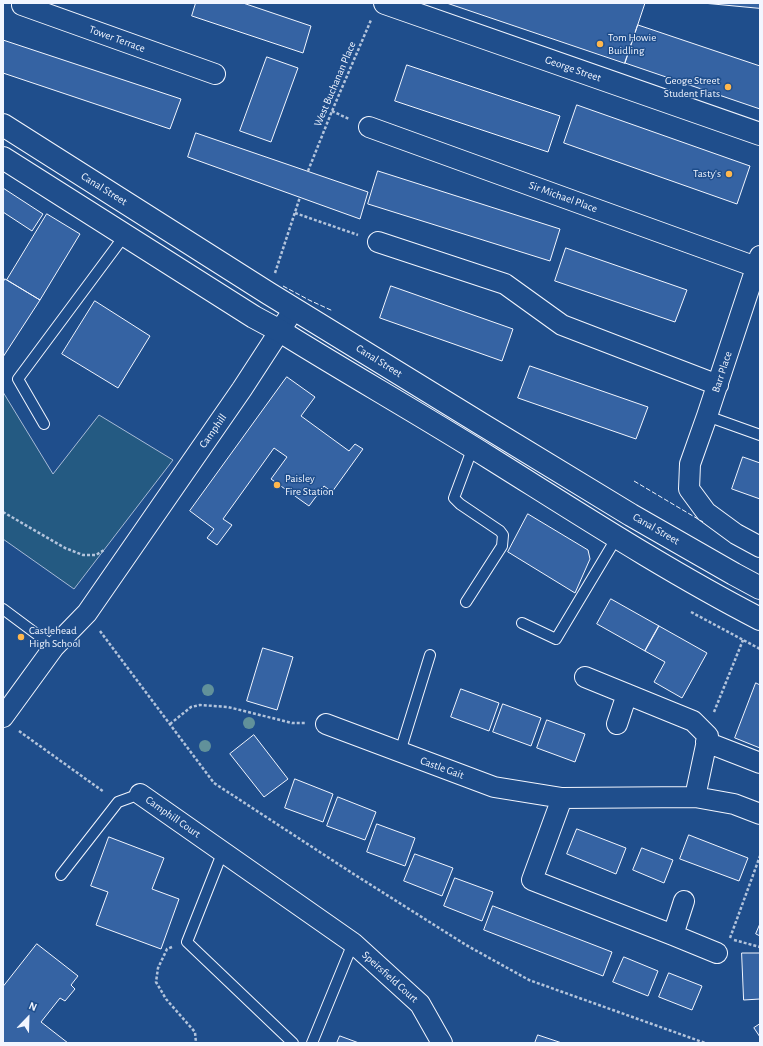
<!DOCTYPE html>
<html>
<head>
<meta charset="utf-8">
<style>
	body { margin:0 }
	#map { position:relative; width:763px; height:1046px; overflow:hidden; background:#1f4e8c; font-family:"Alegreya Sans",sans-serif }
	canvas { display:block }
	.frame { position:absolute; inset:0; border:4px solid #f2f6ff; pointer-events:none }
	.north { position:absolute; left:8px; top:998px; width:40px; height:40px; -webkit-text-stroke:3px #1f4e8c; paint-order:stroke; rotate:23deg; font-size:11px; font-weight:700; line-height:16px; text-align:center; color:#f2f6ff }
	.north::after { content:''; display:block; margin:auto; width:14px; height:18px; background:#f2f6ff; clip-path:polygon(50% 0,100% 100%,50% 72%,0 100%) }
</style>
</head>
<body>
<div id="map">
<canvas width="763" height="1046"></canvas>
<div class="frame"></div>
<div class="north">N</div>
</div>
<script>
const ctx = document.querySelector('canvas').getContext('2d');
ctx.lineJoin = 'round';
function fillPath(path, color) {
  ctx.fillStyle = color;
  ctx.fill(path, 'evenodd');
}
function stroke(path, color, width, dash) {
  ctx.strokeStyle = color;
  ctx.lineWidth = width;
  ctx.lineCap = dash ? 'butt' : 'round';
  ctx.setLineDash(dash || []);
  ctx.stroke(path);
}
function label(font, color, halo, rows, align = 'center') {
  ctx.font = font + ' "Alegreya Sans",sans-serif';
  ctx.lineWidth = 3;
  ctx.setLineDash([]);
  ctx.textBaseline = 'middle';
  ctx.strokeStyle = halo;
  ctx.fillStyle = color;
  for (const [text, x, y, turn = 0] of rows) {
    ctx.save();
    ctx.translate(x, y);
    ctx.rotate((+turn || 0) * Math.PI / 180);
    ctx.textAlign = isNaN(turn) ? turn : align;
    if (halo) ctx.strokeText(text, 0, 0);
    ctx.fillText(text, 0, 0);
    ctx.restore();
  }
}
const green = new Path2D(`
	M3,392L53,474L99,415L173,460L74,589L3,539Z`);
const building = new Path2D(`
	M196,3H243L311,26L303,53L192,16Z
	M447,3H645L625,63Z
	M703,3H760V8Z
	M638,25L760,66V109L625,63Z
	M3,40L181,99L170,129L3,73Z
	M267,57L298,68L271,142L240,131Z
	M407,65L560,116L548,152L395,101Z
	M577,105L750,166L737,204L564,143Z
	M196,133L368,192L360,219L188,157Z
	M378,171L560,229L550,261L368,204Z
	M3,188L43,214L32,231L3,212Z
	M47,214L80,234L40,300L7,280Z
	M566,248L687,290L675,322L555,281Z
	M5,279L40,300L3,357V283Z
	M391,286L513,329L502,361L380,318Z
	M95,301L150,336L118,388L62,354Z
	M530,366L648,407L636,439L518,398Z
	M287,377L315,397L301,416L349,451L355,444L363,449L332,492L324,486L309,506L271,479L287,457L274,448L223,519L232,525L217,545L207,538L214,529L190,511Z
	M743,457L760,463V499L732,489Z
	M528,514L588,550L590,559L575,593L508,552Z
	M611,599L659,626L645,651L597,624Z
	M659,626L707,653L682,698L654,682L665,662L645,651Z
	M263,648L293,657L277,710L247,701Z
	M756,683L760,685V748L735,738Z
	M461,689L499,703L489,731L451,717Z
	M503,704L541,718L531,746L493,732Z
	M547,720L585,734L575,762L537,748Z
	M254,735L288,779L264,797L230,754Z
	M295,779L333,794L323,822L285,808Z
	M338,797L376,812L365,840L327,826Z
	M377,824L415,838L405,866L367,852Z
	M577,829L626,848L616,874L567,854Z
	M689,835L748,858L739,881L680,859Z
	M109,837L164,858L152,889L179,899L161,949L96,925L108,892L91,886Z
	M642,848L673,860L664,883L633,870Z
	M415,854L453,868L442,896L404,881Z
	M455,878L493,892L482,921L444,906Z
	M493,906L612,952L603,976L484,930Z
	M760,924V936L756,934Z
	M37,944L78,976L71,985L75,989L65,1001L60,998L41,1022L68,1043H3V987Z
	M742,953H760V999L744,1000Z
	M624,957L658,971L648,996L613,982Z
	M669,973L702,986L692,1010L659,997Z
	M760,1024V1037L754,1028Z
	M538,1035L562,1043H535Z
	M340,1036L359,1043H337Z`);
const path = new Path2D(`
	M332,111L349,119
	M308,171L332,111L371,20
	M295,213L358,235
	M275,273L300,197
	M3,512L65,548L83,555H96L104,550
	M691,612L760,649
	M100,631L214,783L352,873L466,945L529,980L705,1043
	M714,712L743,640
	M170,724L191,707L200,705L228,707L292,723H305
	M19,731L104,792
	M730,938L760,856
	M734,940L760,947
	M172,947L167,949L158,968L156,982L166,999L195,1032L196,1043`);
const service = new Path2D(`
	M707,416L760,435
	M44,424L18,379L125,235
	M466,602L502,546L503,535L500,531L460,504L454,498L473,447
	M3,609L54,647
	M522,623L556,639L617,537
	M400,752L430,655
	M223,851L187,942L293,1043
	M61,875L118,802L140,794
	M312,1043L353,943`);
const minor = new Path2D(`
	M23,3L22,5L215,74
	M369,127L756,267
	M378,242L505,284L562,325L718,385
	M760,256L707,416L690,464L689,489L706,512L736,534L760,547
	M585,677L693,721L708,736L695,797
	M3,717L54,647L87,613L242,389L294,309
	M326,724L494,787L562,798
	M617,724L627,694
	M706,742L760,763
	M140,794L353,943L420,1004L442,1043
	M673,935L684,901
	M717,953L673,935L532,880L562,798L695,797L734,804L760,814`);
const tertiary = new Path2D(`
	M385,3L760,134`);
const primary = new Path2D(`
	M3,125L268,293L483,425L631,515L734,574L760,588
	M3,158L254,317L280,331C349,374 420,414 490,458C578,513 667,571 760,619`);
const fence = new Path2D(`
	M283,286L309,300L333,311
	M634,481L703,522`);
const trees = [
	[208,690],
	[249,723],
	[205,746]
];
const markers = [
	[600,44,4,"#ffb74d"],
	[728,87,4,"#ffb74d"],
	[729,174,4,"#ffb74d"],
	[277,485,4,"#ffb74d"],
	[21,637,4,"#ffb74d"]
];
const poiNames = [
	["Tom Howie",608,38],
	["Buidling",608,51],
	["Geoge Street",720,81,"right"],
	["Student Flats",720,94,"right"],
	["Tasty's",721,174,"right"],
	["Paisley",285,479],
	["Fire Station",285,492],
	["Castlehead",29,631],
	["High School",29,644]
];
const streetNames = [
	["Tower Terrace",117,39,20],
	["George Street",573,69,19],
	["West Buchanan Place",335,84,-67],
	["Canal Street",104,189,32],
	["Sir Michael Place",563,197,20],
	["Canal Street",379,361,32],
	["Barr Place",722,372,-72],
	["Camphill",213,431,-55],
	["Canal Street",656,529,30],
	["Castle Gait",442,768,20],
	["Camphill Court",173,817,35],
	["Speirsfield Court",390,977,42]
];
fillPath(green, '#245a82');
stroke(green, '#a8bbd7', 1);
fillPath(building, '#3563a3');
stroke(building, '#f2f6ff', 1);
stroke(service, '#f2f6ff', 12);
stroke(minor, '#f2f6ff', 22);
stroke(tertiary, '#f2f6ff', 24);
stroke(primary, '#f2f6ff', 24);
stroke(path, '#b3c4dc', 2.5, [3, 2]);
stroke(service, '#1f4e8c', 10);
stroke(minor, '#1f4e8c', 20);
stroke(tertiary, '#1f4e8c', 22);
stroke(primary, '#1f4e8c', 22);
stroke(fence, '#f2f6ff', 1, [5, 2]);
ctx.fillStyle = '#61919a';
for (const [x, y] of trees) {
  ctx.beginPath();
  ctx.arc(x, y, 6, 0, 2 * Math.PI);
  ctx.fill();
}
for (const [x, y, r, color] of markers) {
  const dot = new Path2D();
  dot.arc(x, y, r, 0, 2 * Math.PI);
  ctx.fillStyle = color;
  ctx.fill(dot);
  stroke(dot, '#1f4e8c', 1.5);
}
label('11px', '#f2f6ff', '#1f4e8c', poiNames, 'left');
label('11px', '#f2f6ff', '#1f4e8c', streetNames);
</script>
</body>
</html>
